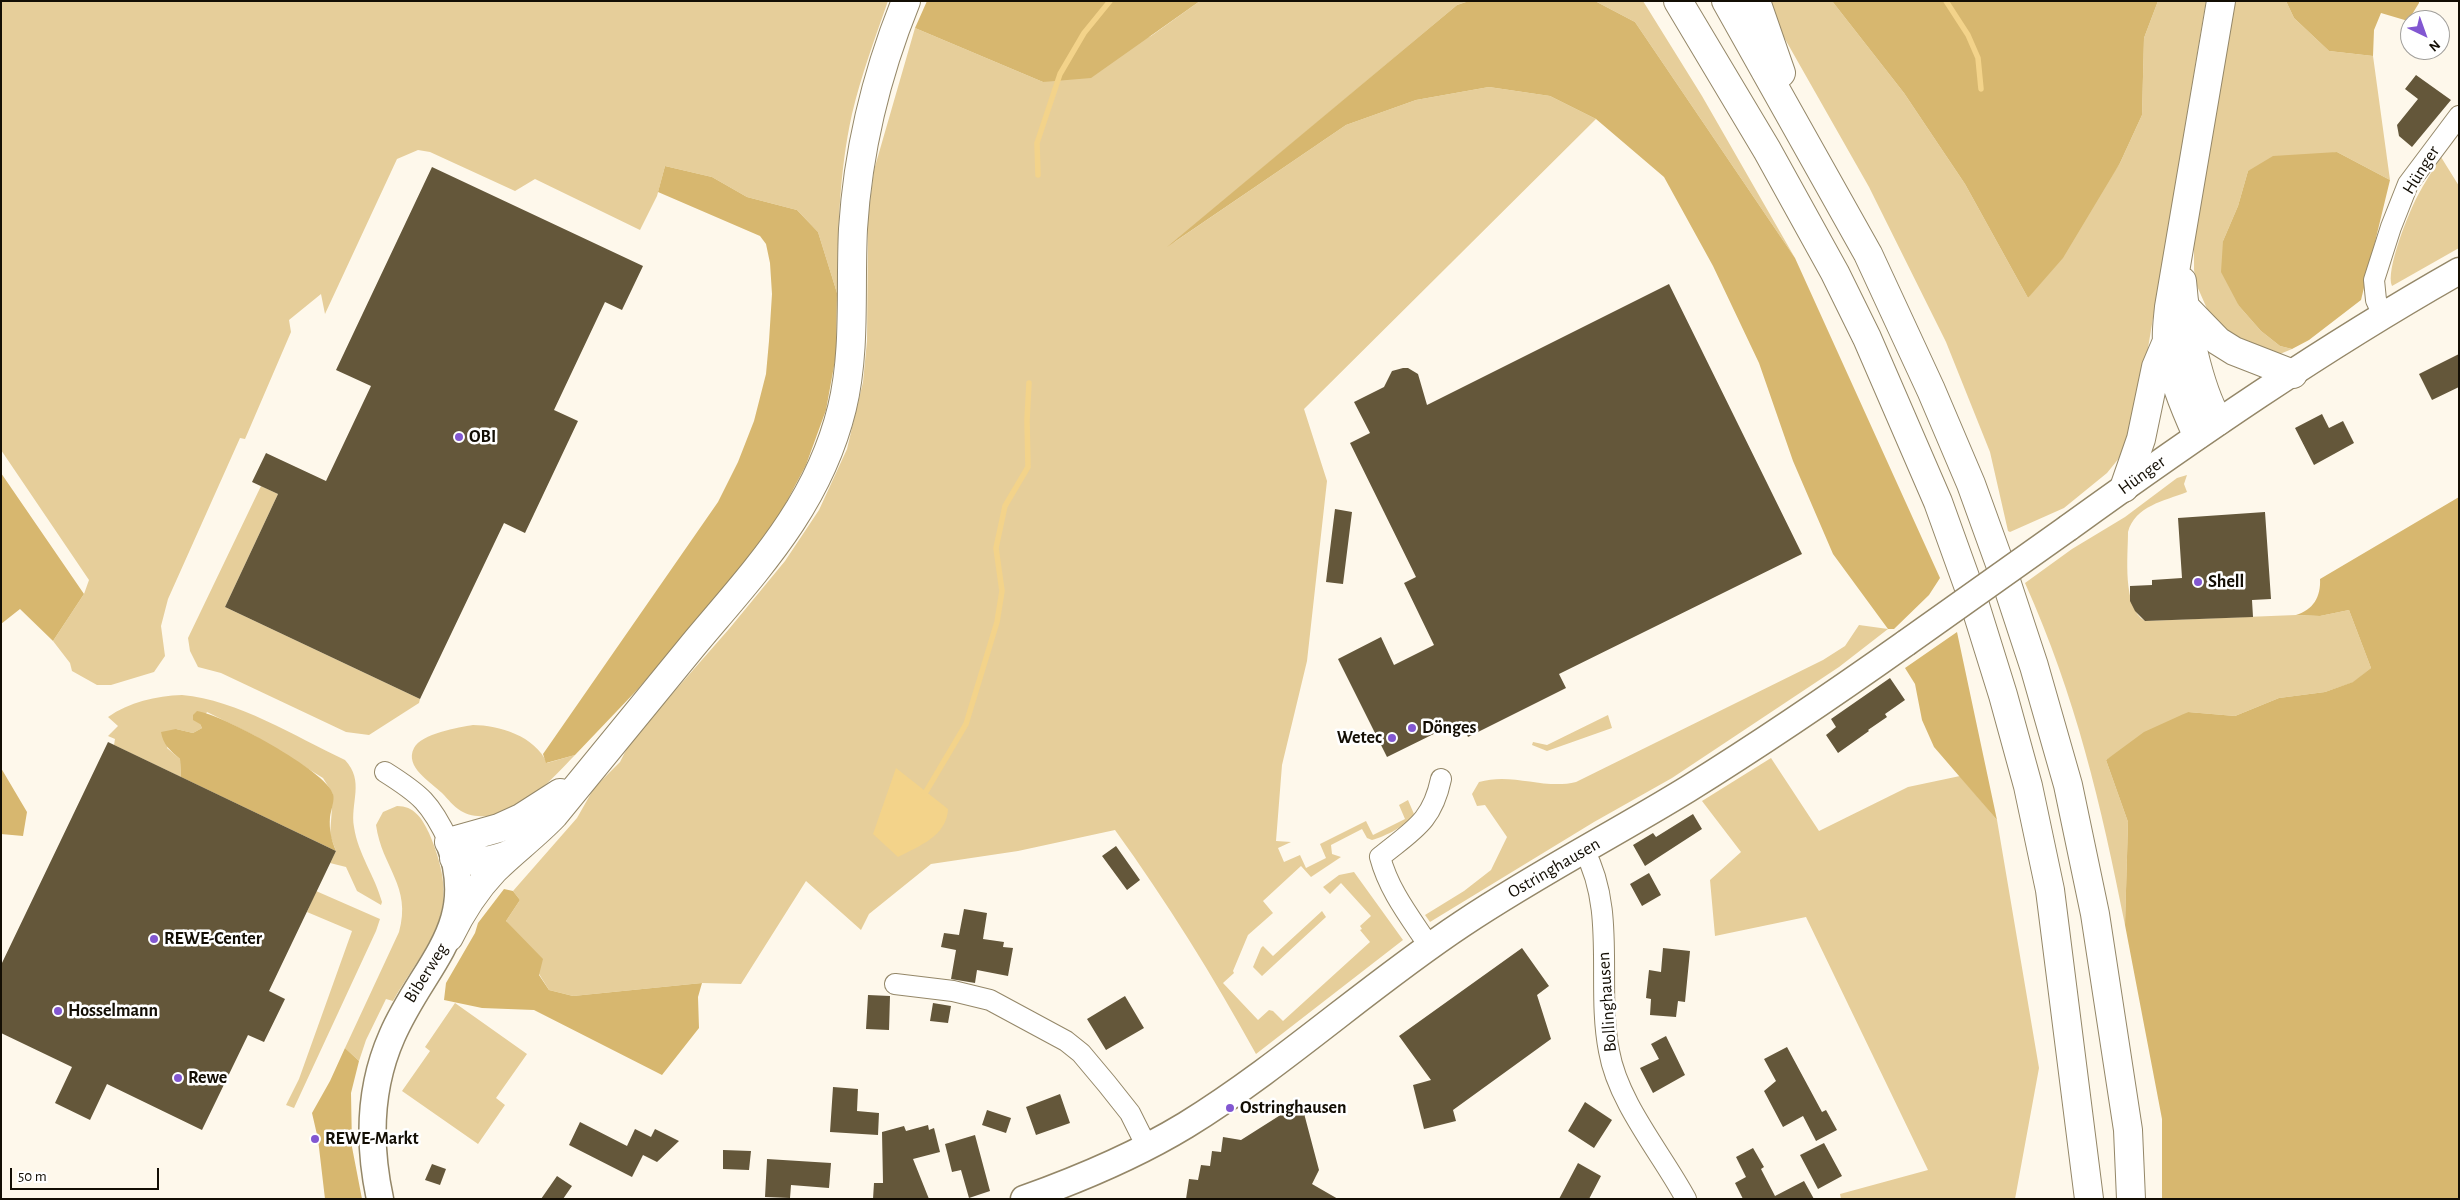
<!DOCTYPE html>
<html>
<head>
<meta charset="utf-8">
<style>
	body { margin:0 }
	#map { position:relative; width:2460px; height:1200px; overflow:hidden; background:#fef8eb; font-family:"Alegreya Sans",sans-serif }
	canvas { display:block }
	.frame { position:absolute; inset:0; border:2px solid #130e04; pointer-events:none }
	.north { position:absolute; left:2400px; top:10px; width:50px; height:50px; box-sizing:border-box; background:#fff; border:1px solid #a19f9b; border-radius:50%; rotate:138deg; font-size:14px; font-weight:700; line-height:20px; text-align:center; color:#130e04 }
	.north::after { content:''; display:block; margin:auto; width:18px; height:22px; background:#8257d1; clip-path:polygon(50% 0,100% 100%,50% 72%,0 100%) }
	.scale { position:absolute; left:10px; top:1168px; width:149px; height:22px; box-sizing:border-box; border:2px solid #130e04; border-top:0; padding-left:6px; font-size:15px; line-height:18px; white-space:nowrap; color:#130e04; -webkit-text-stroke:4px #fff; paint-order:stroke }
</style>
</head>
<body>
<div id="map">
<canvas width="2460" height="1200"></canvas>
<div class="frame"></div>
<div class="north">N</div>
<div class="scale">50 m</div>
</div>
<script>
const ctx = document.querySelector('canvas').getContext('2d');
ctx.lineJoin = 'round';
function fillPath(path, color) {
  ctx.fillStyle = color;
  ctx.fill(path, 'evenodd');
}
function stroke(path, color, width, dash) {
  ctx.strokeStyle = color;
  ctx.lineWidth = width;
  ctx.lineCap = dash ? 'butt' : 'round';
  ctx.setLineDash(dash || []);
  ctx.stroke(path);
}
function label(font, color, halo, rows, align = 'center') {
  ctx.font = font + ' "Alegreya Sans",sans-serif';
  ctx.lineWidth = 5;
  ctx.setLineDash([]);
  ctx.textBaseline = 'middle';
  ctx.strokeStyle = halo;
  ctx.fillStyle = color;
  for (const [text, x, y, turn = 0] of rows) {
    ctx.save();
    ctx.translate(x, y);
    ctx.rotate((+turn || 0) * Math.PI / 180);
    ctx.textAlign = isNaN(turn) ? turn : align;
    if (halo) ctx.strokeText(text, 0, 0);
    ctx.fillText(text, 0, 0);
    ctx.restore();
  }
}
const green = new Path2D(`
	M1,1H888C875,38 861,76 852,114C839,172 838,233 837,293L818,232L797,210L747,197L712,177L665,166L657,196L640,230L535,179L515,191L430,152L418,150L397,159L325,314L321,294L289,320L291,332L245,439L240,438L168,599L161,626L165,656L154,672L111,685H97L72,671L70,663L53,641L84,594L89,580L1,450Z
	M1200,1H1469L1457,5L1173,243L1346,125L1416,100L1489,87L1550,96L1596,119L1304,409L1327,481L1307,661L1282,765L1276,841L1291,842L1278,848L1284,862L1300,855L1306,868L1326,858L1320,844L1366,821L1373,835L1405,819L1399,805L1408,800L1414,814C1406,826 1386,836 1372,840L1367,838L1362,829L1331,845L1332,854L1341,857L1311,877L1301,866L1263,901L1273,913L1248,935L1233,971L1234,973L1223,983L1258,1020L1269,1010L1273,1011L1283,1021L1370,942L1360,930L1362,929L1360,926L1371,916L1341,883L1330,894L1323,887L1339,875L1354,872L1403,940L1256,1054C1213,976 1167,902 1115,830L1018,851L931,864L869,914L861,930L806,881L741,984L702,983L573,996L549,990L506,921L520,900L513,891L577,818L594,788L620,762L630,742L729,629L785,561L819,510L847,449L863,382L867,341L868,218L874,170L915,28L1043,82L1151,36Z
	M1595,1H1643L1702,96L1795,258L1635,22Z
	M1768,1H1832L1904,93L1965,184L2028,298L2120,163L2142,115L2144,38L2158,1H2206L2140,396L2124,452L2107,473L2064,508L2010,532L2008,531L1990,452L1946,342L1869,187L1781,32Z
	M2234,1H2286L2294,18L2329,51L2373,56L2390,180L2337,152L2248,171L2238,206L2223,241L2239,306L2261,331L2280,346L2292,349L2280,354L2232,338L2208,311L2197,286L2194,270V236Z
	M2441,157L2459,186V248L2392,286C2385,271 2409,212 2417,197C2424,183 2433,170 2441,157Z
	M2187,475L2184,484L2187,492C2164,501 2135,506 2128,532C2128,556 2122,607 2145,621L2296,615L2320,616L2349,610L2371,668L2354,682L2325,692L2279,698L2235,716L2188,712L2106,760L2128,822L2125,925C2101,804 2076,697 2025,583L2072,549L2125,517L2177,478Z
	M261,486L278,494L225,607L420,699L419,703L369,735L346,732L221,673L198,667L190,651L188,638Z
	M1859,625L1888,629L1839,667L1672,778L1594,822L1430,922L1425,915L1464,891L1491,870L1507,837L1485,805L1477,806L1472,794L1479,782C1512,772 1544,790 1576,782L1823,660L1845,646Z
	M182,695C238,700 294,736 345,760C365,781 350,803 354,827C358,854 375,876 382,902L381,905L357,891L346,867L330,863L336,851L330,835L333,794L323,778L255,736L207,712L200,724L202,728L193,733L176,729L167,748L180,759L181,777L114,745L115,739L108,736L118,726L108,717C129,702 156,696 182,695Z
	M1608,715L1612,728L1547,751L1532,745L1533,742L1547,745Z
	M473,725C499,725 535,736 547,763L575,755C552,779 525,810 490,816C481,817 469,816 461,811C453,806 448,799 442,793C431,782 404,767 414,748C421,734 459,727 473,725Z
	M1771,758L1819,831L1908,787L1960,776L1997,820L2039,1068L2015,1199H1841L1840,1194L1928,1170L1806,917L1715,936L1710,880L1741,852L1702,801Z
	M397,806C414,806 422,818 429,833C463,913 432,935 393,1001L386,999L366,1040L359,1061L345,1048L399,932C412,886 382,868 376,825L383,812Z
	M316,891L380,919L376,931L294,1108L286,1105L299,1079L352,931L307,912Z
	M1322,911L1326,917L1262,976L1253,967L1261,948L1263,946L1273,956Z
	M455,1003L527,1054L496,1098L505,1105L478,1144L402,1091L430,1051L425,1047Z`);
const forest = new Path2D(`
	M927,1H1200L1091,78L1043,82L915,28Z
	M1469,1H1595L1635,22L1795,258L1940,578L1929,595L1894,629H1888L1833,554L1793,461L1759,363L1713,266L1664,177L1596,119L1550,96L1489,87L1416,100L1346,125L1167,247L1457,5Z
	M1832,1H2158L2144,38L2142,115L2120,163L2063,258L2028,298L1965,184L1904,93Z
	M2286,1H2419V3L2408,21L2381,13L2374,30L2373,56L2329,51L2294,18Z
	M2337,152L2390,180L2361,300L2309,340L2292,349L2280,346L2261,331L2239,306L2221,272L2223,241L2238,206L2248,171L2273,156Z
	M665,166L712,177L747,197L797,210L818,232L837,293L836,355L826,410L806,465L778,518L747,562L637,690L575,755L546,763L543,754L718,502L738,462L754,421L766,374L769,341L772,294L770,263L766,244L760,236L658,192Z
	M1,473L84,594L53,641L20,609L1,624Z
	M2459,497V1199H2162V1119L2125,925L2128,822L2106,760L2144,732L2188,712L2235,716L2279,698L2325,692L2353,682L2371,668L2349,610L2320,616L2296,615C2313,610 2321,597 2320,579Z
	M1957,632L1997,820L1934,747L1922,720L1915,684L1905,668Z
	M197,711C221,714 327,771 333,794C335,800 331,810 330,817C329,830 331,839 336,851L181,777L180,759C171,751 163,745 161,732L176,729L193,733L202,728L200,724L193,720V715Z
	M1,768L27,812L23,836L1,834Z
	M504,889L513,891L520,900L506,921L543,959L539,975L549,990L573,996L702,983L698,997L699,1028L662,1075L534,1010L482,1008L444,1000L446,983L475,933L478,923Z
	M345,1048L359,1061L351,1093L352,1147L362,1199H325L318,1139L312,1113L330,1081Z`);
const water = new Path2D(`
	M896,768L948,809C947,836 919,846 898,857L873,834Z`);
const stream = new Path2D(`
	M1946,1L1968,35L1978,58L1981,89
	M1038,175L1037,143L1060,74L1084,33L1110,1
	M924,795L966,724L997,622L1002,591L996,548L1005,506L1028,467L1027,420L1029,383`);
const building = new Path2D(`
	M2416,75L2451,100L2412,147L2399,136L2397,125L2418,99L2405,89Z
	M432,167L643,266L622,310L605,302L554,410L578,421L525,533L504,523L420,699L225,607L278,494L252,482L266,453L326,481L371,386L336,370Z
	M1669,284L1802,554L1559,674L1566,688L1468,737L1460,721L1387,757L1338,659L1381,637L1394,665L1434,645L1404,583L1416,577L1350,443L1370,433L1354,402L1384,387L1392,371L1403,368H1408L1418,374L1427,405Z
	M2459,354V387L2432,400L2419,374Z
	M2322,414L2329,428L2343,421L2354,443L2314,465L2295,428Z
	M1335,509L1352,512L1343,584L1326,582Z
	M2265,512L2271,599L2252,600L2253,617L2145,621L2135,611L2130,601V586L2152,585V580L2182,578L2178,518Z
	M1890,678L1905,700L1885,714L1887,717L1868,730L1869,731L1838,753L1826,735L1836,727L1831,719Z
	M108,742L336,851L269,991L285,999L264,1042L248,1035L202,1130L107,1084L90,1120L55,1103L72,1067L1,1033V965Z
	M1693,814L1702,829L1645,866L1633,845L1653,833L1656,837Z
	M1116,846L1140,880L1127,890L1102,856Z
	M1649,873L1661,895L1642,906L1630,884Z
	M964,909L987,913L983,939L1004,942L1003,947L1013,948L1008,976L977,970L975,983L951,979L956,950L941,947L944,933L959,935Z
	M1522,948L1549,986L1537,995L1551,1039L1453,1110L1456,1121L1424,1129L1413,1085L1431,1080L1399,1036Z
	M1663,948L1690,951L1685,1002L1678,1001L1676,1017L1650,1015L1651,999L1646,998L1649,970L1661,972Z
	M868,995L890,996L889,1030L866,1029Z
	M1125,996L1144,1028L1106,1050L1087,1019Z
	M933,1003L951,1006L948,1023L930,1021Z
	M1666,1036L1685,1075L1653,1093L1640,1068L1659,1059L1651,1044Z
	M1787,1047L1822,1112L1826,1110L1837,1130L1816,1141L1803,1116L1783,1127L1764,1091L1776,1081L1764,1059Z
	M833,1087L858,1089L857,1111L879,1113L878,1135L830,1132Z
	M1060,1094L1070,1123L1036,1135L1026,1107Z
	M1301,1102L1319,1170L1312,1184L1338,1199H1186L1189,1179L1198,1180L1201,1165L1210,1166L1212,1151L1221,1152L1223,1137L1241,1140Z
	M1585,1102L1612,1120L1594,1148L1568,1131Z
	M987,1110L1011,1118L1006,1133L982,1125Z
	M580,1122L627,1146L635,1129L651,1137L655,1129L679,1141L657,1162L643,1155L632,1177L569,1145Z
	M928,1125L929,1130L934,1128L940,1152L913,1159L929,1199H873L874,1183H883L882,1132L904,1126L906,1131Z
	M975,1135L990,1191L969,1198L961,1170L952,1172L945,1144Z
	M1824,1143L1842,1176L1818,1189L1800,1155Z
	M1753,1148L1764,1167L1761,1169L1775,1196L1804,1181L1814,1199H1743L1735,1183L1746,1177L1736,1157Z
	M723,1150L751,1151L749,1170L723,1169Z
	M767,1159L831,1163L829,1188L791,1185L790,1198L765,1197Z
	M1578,1163L1601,1176L1589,1199H1559Z
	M432,1164L446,1169L440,1185L425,1180Z
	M557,1176L572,1186L563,1199H541Z`);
const minor = new Path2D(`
	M2383,315L2376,300L2374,280L2391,227L2408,184L2459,116
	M385,772C420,794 431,803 449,842
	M1584,850C1617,911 1596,985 1609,1051C1618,1103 1662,1154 1686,1199
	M1429,946C1410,917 1389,891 1380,857C1413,830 1432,822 1441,779
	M895,984L953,991L990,1000L1066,1041L1081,1053L1107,1084L1130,1113L1147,1147`);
const major = new Path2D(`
	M2068,528C2194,437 2323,348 2459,271
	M380,1199C368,1143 369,1088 392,1036C423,964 481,927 449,842
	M1024,1199C1080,1179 1135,1156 1186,1125C1283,1065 1367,987 1462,924C1535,875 1613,835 1688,789C1762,743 1834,694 1906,643`);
const highway = new Path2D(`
	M1678,1L1767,150L1835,273L1867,338L1938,502L1974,602L2003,695L2028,786L2050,890L2089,1199
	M1726,1L1868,254L1931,390L1971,484L2005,578L2034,666L2068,785L2095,914L2128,1130L2131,1199
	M1756,1L1781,73
	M2182,281C2185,321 2198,386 2218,421
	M2185,307L2218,341L2234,351L2293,374
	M2197,435C2184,406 2171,375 2167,342C2166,331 2168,318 2169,307L2221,1
	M2124,488L2141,439L2156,367L2167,341
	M449,842L499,828L521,818L560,793
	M454,858C476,863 491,862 512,853
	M449,937C461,912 475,890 494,870C513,851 535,835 554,815C600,758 647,701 694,644C756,570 818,506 842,408C856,350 850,289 853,229C858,150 876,75 906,1`);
const majorBridge = new Path2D(`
	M1906,643L2068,528`);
const markers = [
	[459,437,5,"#8257d1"],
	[2198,582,5,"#8257d1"],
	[1412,728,5,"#8257d1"],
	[1392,738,5,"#8257d1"],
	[154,939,5,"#8257d1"],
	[58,1011,5,"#8257d1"],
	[178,1078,5,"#8257d1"],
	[1230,1108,5,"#8257d1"],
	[315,1139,5,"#8257d1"]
];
const streetNames = [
	["Hünger",2421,170,-58],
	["Hünger",2142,475,-36],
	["Ostringhausen",1554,868,-30],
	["Biberweg",426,973,-58],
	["Bollinghausen",1607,1002,-94]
];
const poiNames = [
	["OBI",469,437],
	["Shell",2208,582],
	["Dönges",1422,728],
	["Wetec",1382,738,"right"],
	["REWE-Center",164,939],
	["Hosselmann",68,1011],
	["Rewe",188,1078],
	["Ostringhausen",1240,1108],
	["REWE-Markt",325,1139]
];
fillPath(green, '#e6ce9a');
fillPath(forest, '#d7b76f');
fillPath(water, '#f3d38a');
stroke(stream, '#f3d38a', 5.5);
fillPath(building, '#64573a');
stroke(minor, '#948768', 22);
stroke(major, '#948768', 29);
stroke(highway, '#948768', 30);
stroke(minor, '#fff', 20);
stroke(major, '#fff', 26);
stroke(highway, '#fff', 28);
stroke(majorBridge, '#948768', 29, []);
stroke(majorBridge, '#fff', 26);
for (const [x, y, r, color] of markers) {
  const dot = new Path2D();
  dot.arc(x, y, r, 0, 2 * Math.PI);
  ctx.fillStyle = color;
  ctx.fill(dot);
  stroke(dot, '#fff', 2);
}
label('18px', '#130e04', '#fff', streetNames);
label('bold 18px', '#130e04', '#fff', poiNames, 'left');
</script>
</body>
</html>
